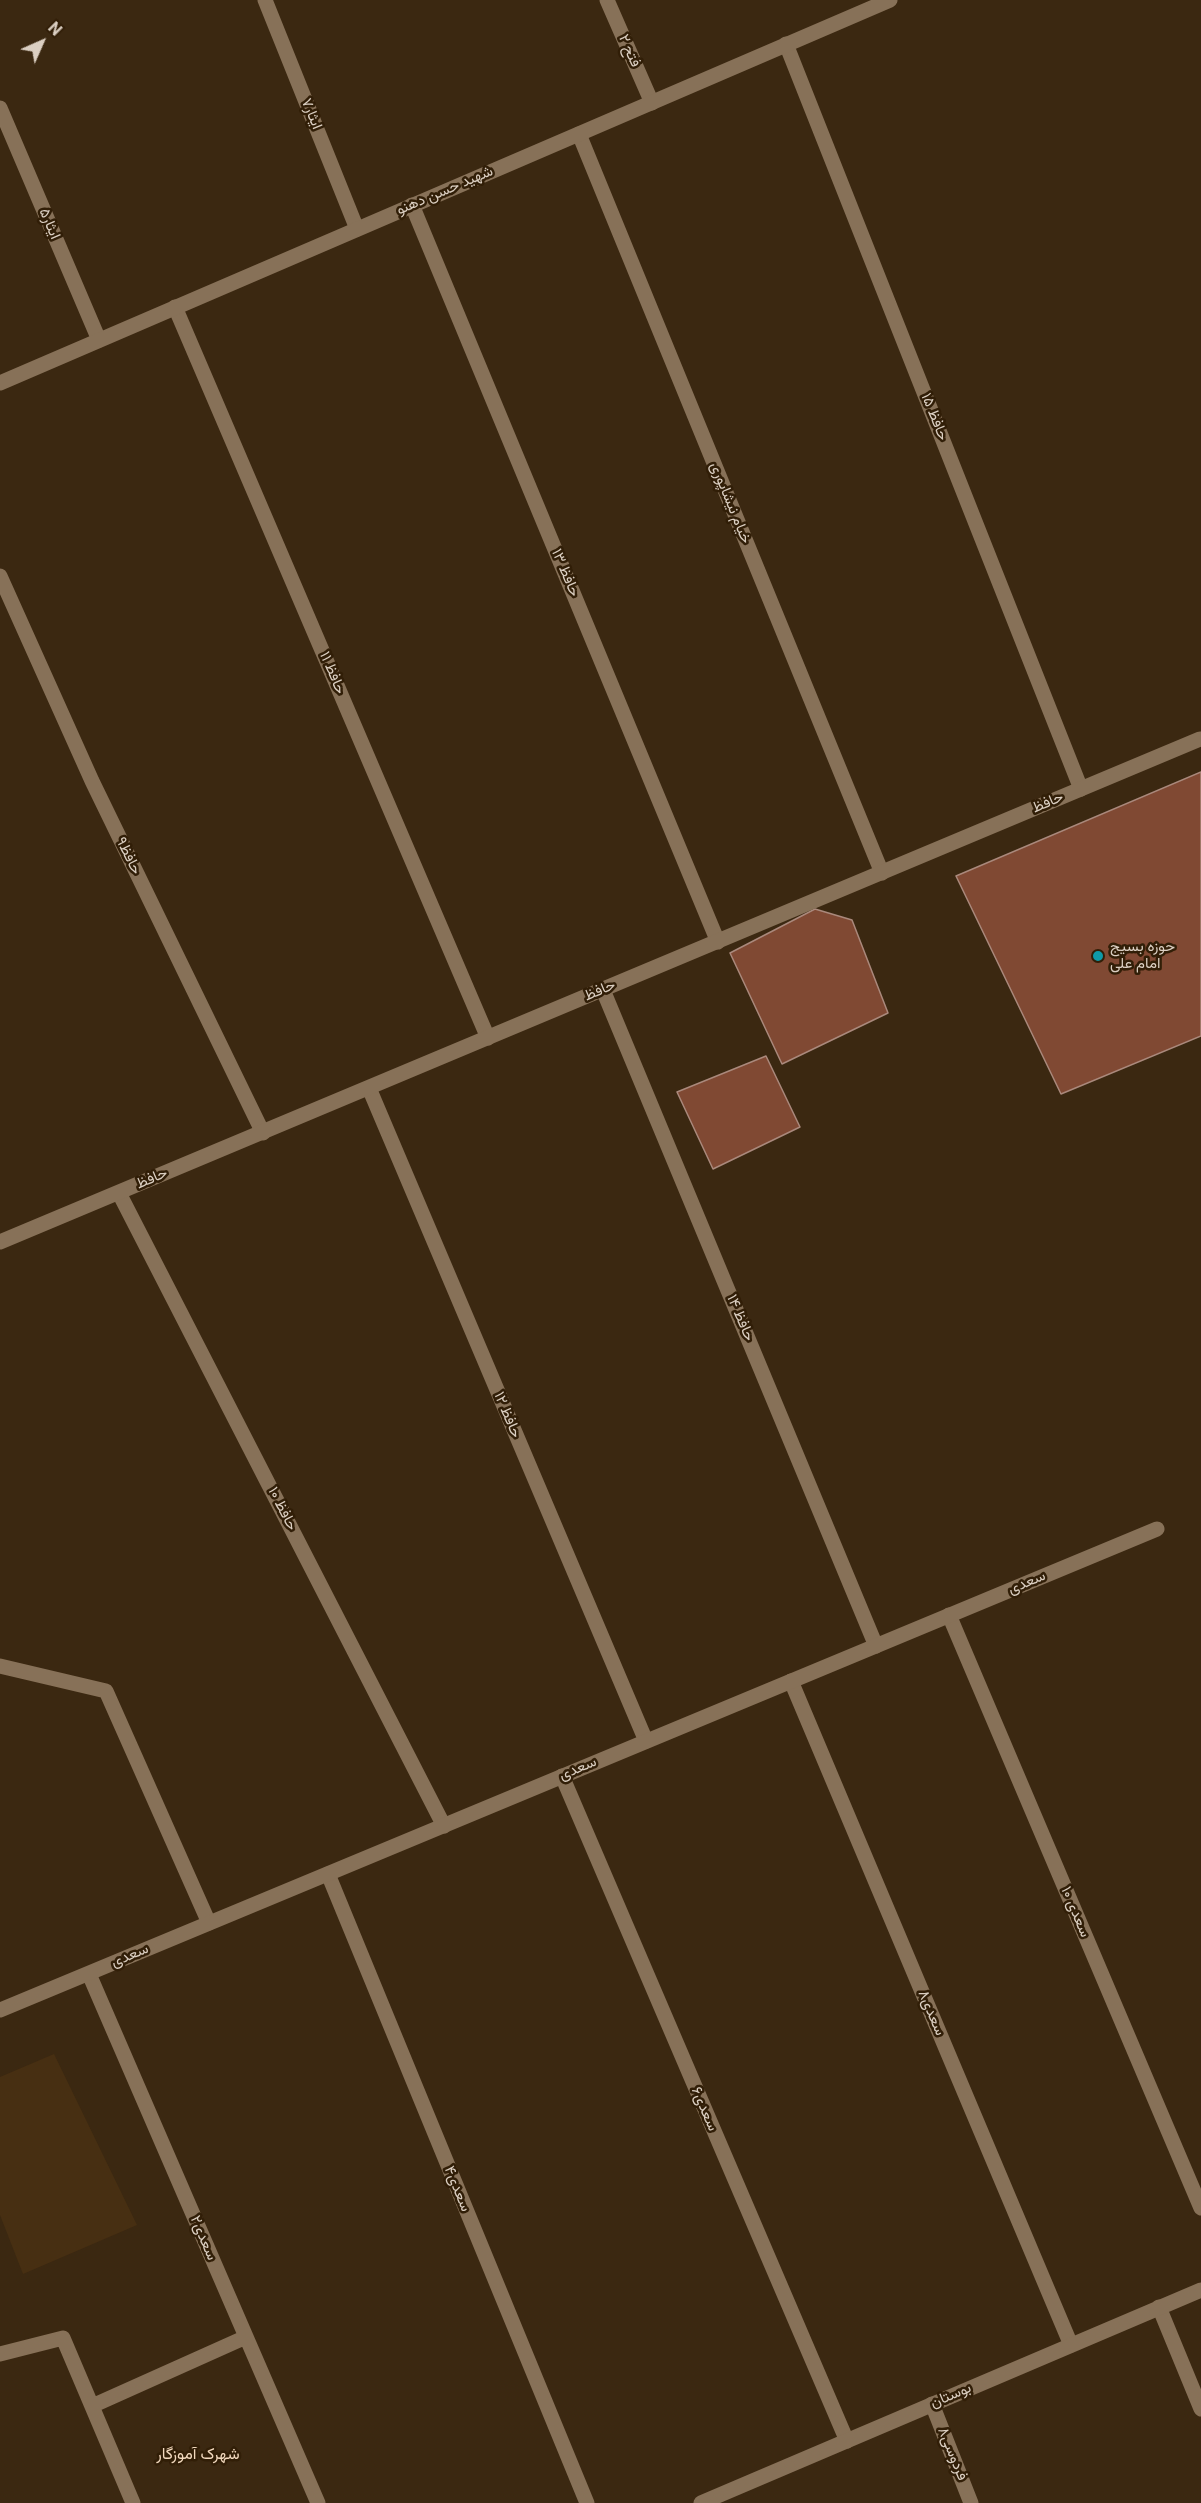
<!DOCTYPE html>
<html>
<head>
<meta charset="utf-8">
<style>
	body { margin:0 }
	#map { position:relative; width:1201px; height:2503px; overflow:hidden; background:#3b2811; font-family:Roboto,sans-serif }
	canvas { display:block }
	.north { position:absolute; left:12px; top:12px; width:60px; height:60px; -webkit-text-stroke:4px #311e07; paint-order:stroke; rotate:45deg; font-size:16px; font-weight:700; line-height:24px; text-align:center; color:#dbcfc2 }
	.north::after { content:''; display:block; margin:auto; width:21px; height:27px; background:#dbcfc2; clip-path:polygon(50% 0,100% 100%,50% 72%,0 100%) }
</style>
</head>
<body>
<div id="map">
<canvas width="1201" height="2503"></canvas>
<div class="north">N</div>
</div>
<script>
const ctx = document.querySelector('canvas').getContext('2d');
ctx.lineJoin = 'round';
function fillPath(path, color) {
  ctx.fillStyle = color;
  ctx.fill(path, 'evenodd');
}
function stroke(path, color, width, dash) {
  ctx.strokeStyle = color;
  ctx.lineWidth = width;
  ctx.lineCap = dash ? 'butt' : 'round';
  ctx.setLineDash(dash || []);
  ctx.stroke(path);
}
function label(font, color, halo, rows, align = 'center') {
  ctx.font = font + ' Roboto,Vazirmatn,sans-serif';
  ctx.lineWidth = 5;
  ctx.setLineDash([]);
  ctx.textBaseline = 'middle';
  ctx.strokeStyle = halo;
  ctx.fillStyle = color;
  for (const [text, x, y, turn = 0] of rows) {
    ctx.save();
    ctx.translate(x, y);
    ctx.rotate((+turn || 0) * Math.PI / 180);
    ctx.textAlign = isNaN(turn) ? turn : align;
    if (halo) ctx.strokeText(text, 0, 0);
    ctx.fillText(text, 0, 0);
    ctx.restore();
  }
}
const built = new Path2D(`
	M54,2054L137,2225L23,2274L0,2215V2077Z`);
const building = new Path2D(`
	M1201,772V1036L1061,1094L956,876Z
	M815,909L852,920L888,1013L782,1064L730,953Z
	M766,1056L800,1127L713,1169L677,1092Z`);
const street = new Path2D(`
	M265,0L357,229
	M607,0L652,103
	M786,44L1081,789
	M0,108L99,340
	M579,134L882,873
	M412,205L718,942
	M175,307L488,1038
	M0,576L92,781L263,1133
	M603,990L876,1646
	M369,1088L646,1741
	M119,1193L444,1826
	M949,1615L1201,2208
	M0,1666L106,1691L209,1923
	M791,1681L1071,2345
	M562,1776L847,2441
	M328,1874L587,2503
	M89,1974L318,2503
	M1159,2307L1201,2409
	M0,2354L63,2338L133,2503
	M932,2404L971,2503
	M92,2406L246,2337`);
const secondary = new Path2D(`
	M0,383L890,0
	M0,1242L1200,739
	M0,2010L1157,1529
	M701,2503L1201,2290`);
const markers = [
	[1098,956,6,"#0f9aa8"]
];
const streetNames = [
	["فتح ۲",629,51,66],
	["ایثار۷",311,114,68],
	["شهید حسن دهنو",445,191,-23],
	["ایثار۵",49,224,67],
	["حافظ ۱۵",934,417,68],
	["خیام نیشاپوری",730,503,68],
	["حافظ ۱۳",565,573,67],
	["حافظ ۱۱",332,673,67],
	["حافظ",1048,803,-23],
	["حافظ۹",128,856,64],
	["حافظ",600,991,-23],
	["حافظ",152,1179,-23],
	["حافظ ۱۴",740,1318,67],
	["حافظ ۱۲",507,1415,67],
	["حافظ ۱۰",282,1509,63],
	["سعدی",1027,1583,-23],
	["سعدی",578,1769,-23],
	["سعدی ۱۰",1075,1912,67],
	["سعدی",130,1956,-23],
	["سعدی۸",931,2013,67],
	["سعدی۶",704,2109,67],
	["سعدی۴",457,2189,68],
	["سعدی۲",203,2238,67],
	["بوستان",951,2396,-23],
	["فردوسی۸",952,2454,68]
];
const poiNames = [
	["حوزه بسیج",1110,947],
	["امام علی",1110,964]
];
const neighbourhoodNames = [
	["شهرک آموزگار",198,2455]
];
fillPath(built, '#472f12');
fillPath(building, '#804933');
stroke(building, '#aa897c', 1.5);
stroke(street, '#877158', 15);
stroke(secondary, '#877158', 15);
for (const [x, y, r, color] of markers) {
  const dot = new Path2D();
  dot.arc(x, y, r, 0, 2 * Math.PI);
  ctx.fillStyle = color;
  ctx.fill(dot);
  stroke(dot, '#311e07', 2);
}
label('15px', '#dbcfc2', '#311e07', streetNames);
label('15px', '#dbcfc2', '#311e07', poiNames, 'left');
label('16px', '#f2d9be', '#311e07', neighbourhoodNames);
</script>
</body>
</html>
